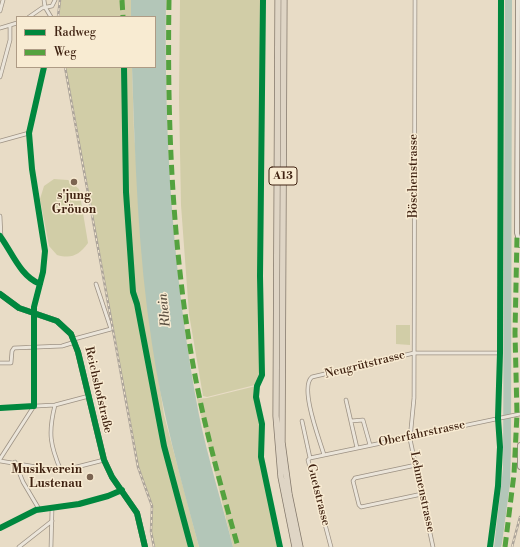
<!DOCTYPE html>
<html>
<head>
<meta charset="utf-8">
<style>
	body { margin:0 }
	#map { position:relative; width:520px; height:547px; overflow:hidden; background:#e8dcc6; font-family:"Libre Bodoni",serif }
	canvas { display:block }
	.legend { position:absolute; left:16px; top:16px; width:140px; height:52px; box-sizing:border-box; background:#f8ebd2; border:1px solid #ae9b85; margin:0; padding:5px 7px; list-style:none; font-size:12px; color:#402312 }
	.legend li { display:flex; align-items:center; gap:8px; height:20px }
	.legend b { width:20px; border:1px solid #ae9b85 }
</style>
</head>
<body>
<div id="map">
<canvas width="520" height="547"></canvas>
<ul class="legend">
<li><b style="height:5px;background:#00873e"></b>Radweg</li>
<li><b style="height:5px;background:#54a23f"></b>Weg</li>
</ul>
</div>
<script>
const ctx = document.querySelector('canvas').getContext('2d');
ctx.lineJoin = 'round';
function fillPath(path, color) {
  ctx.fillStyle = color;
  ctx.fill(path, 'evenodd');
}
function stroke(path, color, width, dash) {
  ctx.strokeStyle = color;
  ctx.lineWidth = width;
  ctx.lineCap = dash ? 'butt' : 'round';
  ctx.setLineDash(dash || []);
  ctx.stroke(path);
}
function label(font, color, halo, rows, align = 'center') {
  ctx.font = font + ' "Libre Bodoni",serif';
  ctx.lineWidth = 3;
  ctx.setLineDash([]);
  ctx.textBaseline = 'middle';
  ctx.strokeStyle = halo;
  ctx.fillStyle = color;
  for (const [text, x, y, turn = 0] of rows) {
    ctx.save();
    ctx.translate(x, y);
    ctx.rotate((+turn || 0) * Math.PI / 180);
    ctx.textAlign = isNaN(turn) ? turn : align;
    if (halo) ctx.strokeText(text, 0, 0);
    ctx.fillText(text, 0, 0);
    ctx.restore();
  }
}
const green = new Path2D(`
	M60,0H131V17H60Z
	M180,0H263L260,276L262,375L259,384L207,397L203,396L189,314L181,205L179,98Z
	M65,67H132L134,132L147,302L164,415L199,547H154L151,532L152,506L138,467Z
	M54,179L68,180L79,189L88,243C79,255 72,259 57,255L49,246L40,199L44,186Z
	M396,325H410V345L396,344Z
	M256,386V407L261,423V465L279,547H233L197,399L207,398Z`);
const water = new Path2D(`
	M131,0H166C164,139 173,278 199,415C208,459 222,503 233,547H199C181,480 162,413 152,344C138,253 135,159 132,67H155V17H131Z
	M505,0H512L511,450L510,484L502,543L501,547H494L503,469Z`);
const street = new Path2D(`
	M44,0L45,7
	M415,0L414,398L410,439L433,547
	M45,7L51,17
	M0,11L3,0
	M29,17L42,8L52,6L55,0
	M0,28L17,23
	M0,77L10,40V26
	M0,141L29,133
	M0,216L1,237
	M0,236C12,252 20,276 40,284
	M74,339L111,329L96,284
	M0,363H11L12,351L14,348L62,346L75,342
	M346,400L357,448
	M55,405C48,433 50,445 61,471
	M34,406V307L43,272L45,251L32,169L29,133L44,67
	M0,408L55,405L89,396
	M302,421L310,458L308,460L331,547
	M351,421L363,420L370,445
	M324,455C320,441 299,387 312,377L414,353H500
	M310,458L520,414
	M0,459L34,406
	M0,461L61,471L104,460
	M15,462L23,482L39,509
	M416,465L355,478L353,481L359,505L361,507L422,494
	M0,528L36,510L79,504L108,496L122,490
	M19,547L52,521
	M51,547L52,509`);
const secondary = new Path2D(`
	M518,0L517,233L520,245
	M520,445V467`);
const primary = new Path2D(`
	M0,294L19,308L57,321L71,334L78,352L104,460L112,477L137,513L145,547`);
const highway = new Path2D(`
	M278,0L276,416L281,477L295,547
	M284,0L282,442L289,494L300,547`);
const rail = new Path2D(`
	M58,17L60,0
	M65,67L138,467L152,506L151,532L154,547
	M512,547L520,517`);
const quiet = new Path2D(`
	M122,0L123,17
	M169,0C167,118 172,237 191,353C202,419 220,483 238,547
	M505,547L514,474L517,414L515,333L517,237`);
const cycleway = new Path2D(`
	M263,0L260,276L262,375L257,386L256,397L262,424L261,457L280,547
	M124,67L126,192L133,292L137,304L164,446L191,547
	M0,236C12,252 20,276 40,284
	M0,294L19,308L57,321L71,334L78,352L104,460L112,477L137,513L145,547
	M0,408L34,406V307L43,272L45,251L32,169L29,133L44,67
	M0,528L36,510L79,504L108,496L122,490
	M490,547L498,486L500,447L498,418L500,353L501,0`);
const markers = [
	[74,182,4,"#7b6451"],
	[90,477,4,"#7b6451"]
];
const shields = [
	[283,176,28]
];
const shieldNames = [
	["A13",283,176]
];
const streetNames = [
	["Böschenstrasse",414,176,-90],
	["Neugrütstrasse",365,365,-14],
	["Reichshofstraße",98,390,77],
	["Oberfahrstrasse",422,434,-12],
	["Lehmenstrasse",422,492,78],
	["Guetstrasse",318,495,76]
];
const poiNames = [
	["s'jung",74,196],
	["Gröuon",74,210],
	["Musikverein",82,470,"right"],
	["Lustenau",82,484,"right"]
];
const waterNames = [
	["Rhein",165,310,-96]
];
fillPath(green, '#d1cda7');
fillPath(water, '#b3c6b8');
stroke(street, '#9c9183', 4.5);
stroke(secondary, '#83786b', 5.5);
stroke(primary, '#83786b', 6);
stroke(highway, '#83786b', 7);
stroke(street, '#ebe5da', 3);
stroke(secondary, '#ebe5da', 4);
stroke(primary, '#dfd5c5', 4.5);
stroke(highway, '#dfd5c5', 5.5);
stroke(rail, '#aca49a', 2.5);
stroke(rail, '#f8ebd2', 1, [3]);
stroke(quiet, '#54a23f', 5, [10, 5]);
stroke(cycleway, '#00873e', 6);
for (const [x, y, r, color] of markers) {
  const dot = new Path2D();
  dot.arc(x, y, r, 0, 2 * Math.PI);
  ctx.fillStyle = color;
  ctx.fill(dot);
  stroke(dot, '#f8ebd2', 1.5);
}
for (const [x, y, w] of shields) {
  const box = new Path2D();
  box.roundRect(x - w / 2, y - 9, w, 18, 3);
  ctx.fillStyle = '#f8ebd2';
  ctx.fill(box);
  stroke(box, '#402312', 1);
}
label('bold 11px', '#402312', null, shieldNames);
label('12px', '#402312', '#f8ebd2', streetNames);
label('bold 12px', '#402312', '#f8ebd2', poiNames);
label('italic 13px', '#5c5142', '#f8ebd2', waterNames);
</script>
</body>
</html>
